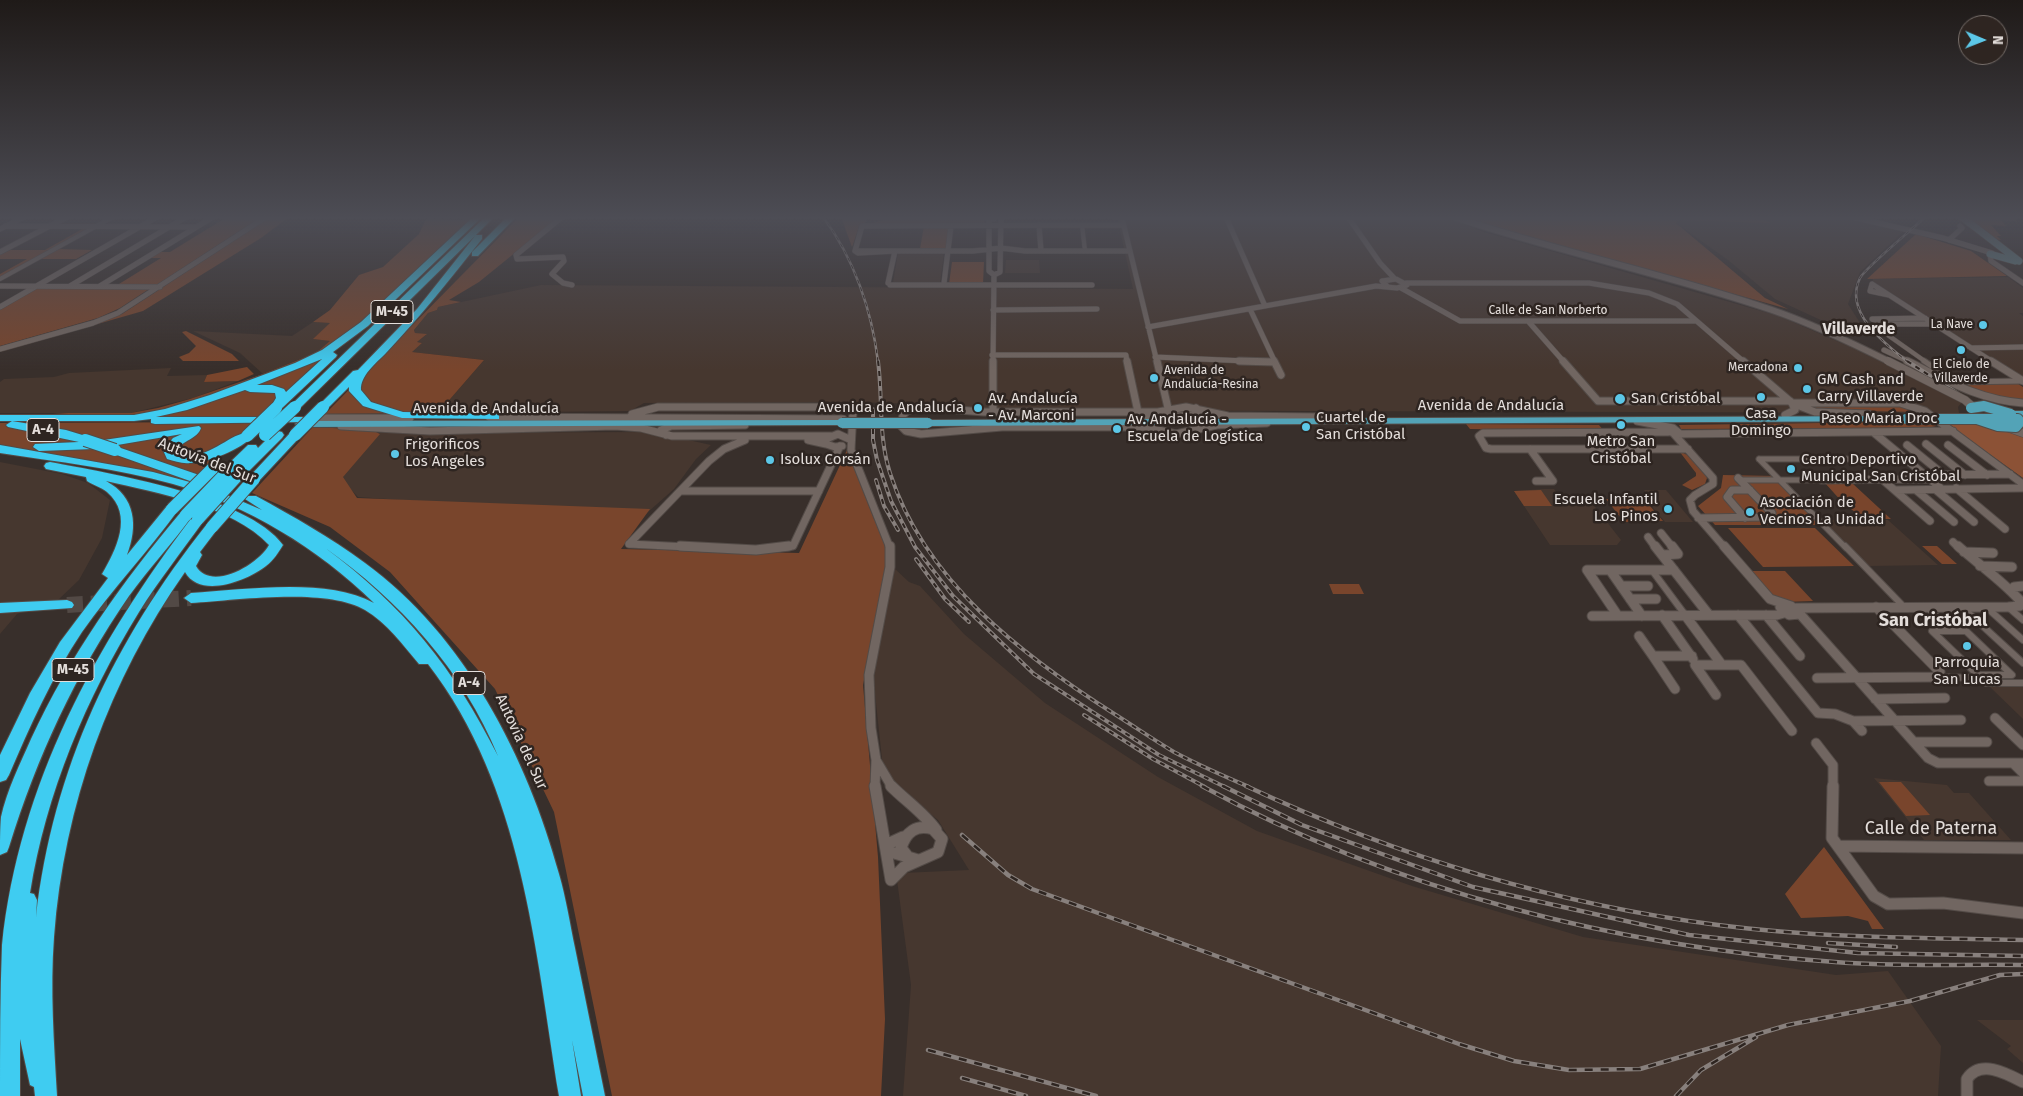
<!DOCTYPE html>
<html>
<head>
<meta charset="utf-8">
<style>
	body { margin:0 }
	#map { position:relative; width:2023px; height:1096px; overflow:hidden; background:#382f2b; font-family:"Fira Sans",sans-serif }
	canvas { display:block }
	.north { position:absolute; left:1958px; top:15px; width:50px; height:50px; box-sizing:border-box; background:#2e2521; border:1px solid #776f6b; border-radius:50%; rotate:91deg; font-size:14px; font-weight:700; line-height:20px; text-align:center; color:#e4dedb }
	.north::after { content:''; display:block; margin:auto; width:18px; height:22px; background:#5cc7e7; clip-path:polygon(50% 0,100% 100%,50% 72%,0 100%) }
</style>
</head>
<body>
<div id="map">
<canvas width="2023" height="1096"></canvas>
<div class="north">N</div>
</div>
<script>
const ctx = document.querySelector('canvas').getContext('2d');
ctx.lineJoin = 'round';
function fillPath(path, color) {
  ctx.fillStyle = color;
  ctx.fill(path, 'evenodd');
}
function stroke(path, color, width, dash) {
  ctx.strokeStyle = color;
  ctx.lineWidth = width;
  ctx.lineCap = dash ? 'butt' : 'round';
  ctx.setLineDash(dash || []);
  ctx.stroke(path);
}
function label(font, color, halo, rows, align = 'center') {
  ctx.font = font + ' "Fira Sans",sans-serif';
  ctx.lineWidth = 5;
  ctx.setLineDash([]);
  ctx.textBaseline = 'middle';
  ctx.strokeStyle = halo;
  ctx.fillStyle = color;
  for (const [text, x, y, turn = 0] of rows) {
    ctx.save();
    ctx.translate(x, y);
    ctx.rotate((+turn || 0) * Math.PI / 180);
    ctx.textAlign = isNaN(turn) ? turn : align;
    if (halo) ctx.strokeText(text, 0, 0);
    ctx.fillText(text, 0, 0);
    ctx.restore();
  }
}
const built = new Path2D(`
	M1117,217H1447L1484,232L1779,316L1853,348L1962,402L1958,407L1959,413L971,410L923,404L848,402L644,403L630,411L438,413L484,360L411,352L422,343L417,342L426,335L415,333L414,330L428,313L437,310L438,307L541,285L1133,289Z
	M1675,217H1844L1904,231L1860,272L1848,304L1867,334L1849,333L1775,299L1728,260L1676,223L1680,220Z
	M898,253H944L940,284L893,283Z
	M1006,260H1039L1040,273H1005Z
	M2008,277L2023,288V313H2019L2023,316V378L1872,282L1873,279Z
	M313,322L331,323L314,339L331,341L316,353L263,374L240,353L193,331L292,336Z
	M171,368L167,376L207,375L204,382L238,381L193,398L131,413H0V382L4,379L54,377L69,373Z
	M652,432L711,445L696,459L674,489L648,512L514,508L358,497L339,477L380,433Z
	M0,462L62,474L88,483L110,500L102,538L79,580L58,600L17,614L0,634Z
	M1544,489H1554L1558,494H1585L1621,540L1617,545H1550L1514,491Z
	M1644,490H1666L1693,522H1665L1643,496H1648Z
	M1822,520H1888L1938,565L1869,566Z
	M895,569L909,582L920,586L964,634L1045,703L1158,777L1257,831L1412,886L1583,937L1836,975L1888,971L1941,1046L1938,1096H903L911,985L897,880L902,873L969,870L938,820L893,783L886,771L882,759L874,684L875,657Z
	M1990,687H2023V719Z
	M1874,778L1947,785L1954,793H1969L2011,840H1924Z
	M1977,1020H2023V1063L2007,1049L2011,1046Z`);
const green = new Path2D(`
	M227,217H261L158,284H119L161,258H149L158,252H170Z
	M270,217H289L261,238L143,311L0,352L122,314Z
	M465,217H474L259,417L99,416L53,413H131L158,408L190,399L263,374L316,353L330,341L313,339L330,323L313,322L330,310L359,275L383,267L419,234L426,219L462,220Z
	M519,217H559L479,282L449,300L461,302L438,307L437,310L428,313L414,330L415,333L427,334L417,342L422,343L412,352L484,360L438,413L325,414Z
	M841,217H868L865,224H860L852,247Z
	M1468,217H1760L1770,223L1680,220L1676,223L1765,298L1788,309L1468,220Z
	M1966,217H2013L2018,222L2001,220L2006,226L1991,225L2001,236H1997L2001,240L1993,239Z
	M891,218H975L984,220L985,223H871Z
	M924,226H949L946,249H920Z
	M84,228H96L58,249L92,250L76,259H40L0,281V274L27,259H0V255L10,250H45Z
	M1916,234L1971,251L2007,276L1867,279Z
	M952,262H984L983,284H949Z
	M36,289H149L120,308L98,318L0,346V310Z
	M186,331L232,354L239,361H183L179,357L189,353L196,346L182,332Z
	M247,367L254,374L238,381L204,382L207,375Z
	M1950,382H2015L2023,387V399H1992Z
	M1809,406H1901L1919,412L1820,410Z
	M253,422L191,484L80,459L0,446V423Z
	M1893,422H1932L1936,426L1928,428L1681,429L1679,425Z
	M1466,424L1599,425L1604,431L1470,429Z
	M313,427L372,430L380,434L343,477L357,498L650,509L621,549L799,553L847,450L874,519L886,536L887,566L863,685L878,857L885,1019L881,1096H612L554,812L495,689L390,572L330,527L252,493Z
	M1679,451C1690,455 1703,467 1707,478L1705,484L1692,490L1682,485L1696,476V473Z
	M1723,475L1776,476L1827,525H1715L1698,506L1721,488Z
	M1825,483H1852L1891,519H1864L1843,503Z
	M1541,490L1552,506H1524L1514,491Z
	M1606,499H1644L1663,521L1624,522Z
	M1728,528H1815L1854,566L1763,567Z
	M1922,546H1937L1957,564H1942Z
	M1751,571H1785L1813,601L1784,602L1775,597Z
	M1329,584H1359L1364,594H1333Z
	M1879,782H1901L1930,815L1906,816Z
	M1824,847L1884,929H1872L1868,921L1848,916L1801,918L1785,894Z`);
const forest = new Path2D(`
	M1946,423H1972L2023,434V478Z`);
const motorwayTunnel = new Path2D(`
	M67,605L191,598`);
const pedestrianFar2 = new Path2D(`
	M1082,225L1085,251
	M0,279L113,217
	M1875,326L1926,362`);
const pedestrianFar1 = new Path2D(`
	M1924,361L1955,382L2023,381
	M1759,459L1846,548
	M1759,459H1897
	M1741,480H1821`);
const pedestrian = new Path2D(`
	M1845,546L1904,607
	M1654,573L1683,612
	M1927,607L1951,631
	M1962,607L2023,663
	M1986,607L2023,640
	M2008,607L2023,620
	M1932,631H1966L2012,675H1978Z
	M1938,677L1980,678L1986,683H2023`);
const minorFar3 = new Path2D(`
	M562,217L516,255L517,259L563,257L564,261L552,274L563,283L572,285
	M873,217H889
	M979,217L994,219
	M1114,217H1127
	M1226,217L1265,306
	M1348,217L1380,263L1395,279
	M1852,217L1943,238L1992,253
	M1122,218L1157,362
	M989,219V271L994,275
	M1039,225L1041,251
	M5,226L197,227
	M0,229L24,217
	M1949,240L1962,228L1960,226
	M855,251L862,226L1123,225
	M855,251H895L858,253Z
	M895,251H973L1001,248L1025,251H1128
	M0,252L67,217
	M1990,254L1991,261L2023,283
	M994,275L1000,272L1001,217
	M888,283L895,251
	M944,283L951,226
	M1406,283H1589L1649,293L1677,304L1744,362
	M890,285H1092
	M0,286L160,287
	M70,286L186,217
	M100,286L213,217
	M1401,288L1460,321H1695
	M1889,295L1870,291L1872,284L1993,362
	M0,307L157,217
	M1250,309L1275,362
	M993,310L1097,309
	M1925,318L1872,319L1881,324H1933
	M1528,321L1564,362
	M1148,327L1376,286L1397,288L1407,285L1396,279L1382,281L1388,287
	M1971,348L2023,347
	M0,349L93,323L118,313L266,217
	M1884,350L1910,362
	M992,355H1126L1127,362
	M1155,357L1269,362
	M993,362L994,275`);
const minorFar2 = new Path2D(`
	M1127,361L1138,412
	M1157,361L1168,408
	M1239,361L1274,362
	M1274,361L1281,375
	M1563,361L1598,401H1790
	M1743,361L1792,403L1815,412L1869,414
	M1907,361C1946,380 1979,400 2023,403
	M1991,361L2023,381
	M1794,403H1900L1925,411L2023,484
	M993,412V361
	M632,414L658,407H837L853,411L851,450L890,548
	M1785,415L1795,410L1792,403
	M489,417L843,419
	M311,418H410
	M1144,418L1198,415L1200,411L1196,408
	M1637,421L1673,428L1679,433
	M1267,423L1217,425L1176,434L1145,427H1002L921,434L906,431L901,426L903,415L907,411L920,407L984,412H1158L1186,407L1228,416L1322,417
	M341,426L430,431L615,426L641,428L672,436H831
	M1666,430L1676,434L1953,431
	M1668,432L1483,433L1479,436L1486,448L1491,449H1688
	M1873,432L1943,490
	M1592,433L1605,449
	M1674,434L1713,478V484L1695,495L1690,500L1693,511L1725,548
	M666,435L661,430L671,426L745,425
	M808,440L826,444
	M1926,444L1965,475
	M1907,445L1944,475
	M1948,445L1987,475
	M842,446L835,447L826,444V439L838,434L849,439
	M1530,449L1553,481H1536
	M1925,475L2010,474
	M1821,480L1930,479
	M1883,480L1930,521
	M1956,488L2005,529
	M1895,490L2023,488
	M1916,490L1954,522
	M1936,490L1974,522
	M682,491H819
	M1698,518L1769,517L1772,513L1738,478
	M1745,518L1727,497L1732,490H1750
	M1661,533L1673,548
	M1648,537L1656,548
	M1953,542L1959,548
	M629,544L707,548
	M629,544L709,461L724,449L745,440
	M778,548L793,546L840,446`);
const minorFar1 = new Path2D(`
	M680,546L756,550L789,546
	M890,546V567L869,675L871,728L876,760L892,787
	M1655,546L1709,615
	M1724,546L1770,599L1791,606L1800,614L1789,615L1780,607L1782,605
	M1958,546C1978,564 2007,584 2023,604
	M1964,552L1993,553
	M1662,555L1678,554L1672,546
	M1980,566L2012,567
	M1587,570H1674
	M1587,570L1618,616
	M1610,570L1642,616
	M1621,586H1648
	M2012,590L2014,587L2023,586
	M1630,599H1656
	M1796,608L2008,607L2020,606L2023,603
	M1800,614L1928,758L1938,763H2023
	M1662,615L1693,659
	M1685,615L1722,665H1741L1792,731
	M1738,615L1818,713L1835,714L1853,721L1961,720
	M1766,615L1800,656
	M1592,616L1777,615L1784,613
	M1639,636L1653,656
	M1817,678L1938,677L1940,672L1876,607
	M1675,689L1653,656H1692
	M1716,695L1695,665H1722
	M1875,699L1945,698
	M1995,718L2023,745
	M1853,721L1862,731
	M1914,742H1987
	M1816,743L1833,765V787
	M2013,763L2023,773
	M1989,781H2023
	M875,787L876,760`);
const minor = new Path2D(`
	M875,786L891,880
	M891,786C906,801 924,813 936,830
	M1833,786L1832,838L1874,896L1888,904L1943,903L2023,913
	M1838,846L2023,848
	M887,848L890,843L903,837
	M887,851L908,857
	M891,880L904,867L938,852L942,839L933,829C916,824 906,832 901,848L908,857L918,860
	M1967,1096V1079C1980,1059 2006,1073 2023,1082`);
const tertiary = new Path2D(`
	M2009,428L2023,433`);
const secondary = new Path2D(`
	M1962,217L2019,261
	M1990,254L2015,261`);
const primary = new Path2D(`
	M2011,411H2023V417L2008,416L2006,414Z
	M1906,416L1909,417V421L928,426L923,423L928,420Z
	M842,420L847,423L845,425L300,427L295,424L300,421Z`);
const motorway = new Path2D(`
	M473,217H482L368,326L333,352L337,355L336,357L280,410H272L270,408L276,398L275,393L250,392L245,390L187,410L156,417H302L308,420L306,422L155,424L151,423V419L134,421H0V415H134L165,409L210,395L295,363L322,350L361,322ZM322,359L286,392L284,389L272,385H257Z
	M485,217H494L476,235H482V239C451,278 420,317 386,353C376,363 360,376 361,390L371,402L403,412L495,414L499,415V419L402,418L363,406L349,391V387L327,409L323,410L317,407L353,371L358,370L417,309L475,236L299,409H291V405Z
	M507,217H516L478,256H472V252Z
	M12,421L66,430L89,437L90,442L199,426L201,428C198,438 183,441 175,450L176,454C208,464 232,429 251,433L253,436C242,449 207,463 190,463C182,464 175,461 167,459L163,450L173,438L182,434L94,449L39,451L33,447L35,444L79,442L8,427L6,425Z
	M278,431L282,432L284,435L282,438L242,478H234L233,473L227,476L223,475L221,472L223,469L248,445H256L258,448L274,432Z
	M295,431L299,432L301,435L299,438L258,482H250L248,479L250,476L291,432Z
	M0,445L153,472L208,487L262,510L245,499L246,496H256C294,517 330,537 365,563C465,636 527,757 559,874C566,898 570,924 575,948C585,997 595,1047 605,1096H583L572,1040L581,1096H559C535,949 523,787 428,664H419C403,645 387,623 365,610C327,587 235,600 191,603L184,598L191,593C245,590 326,577 374,603C318,548 248,506 173,484C116,468 58,462 0,453ZM324,547C399,600 463,670 498,756C453,667 405,607 324,547Z
	M115,446L231,486L232,489L231,492H221L111,453L109,450L111,447Z
	M50,462C108,473 248,496 283,545C278,553 274,560 266,566C247,581 200,599 185,572C109,680 64,805 54,937C50,990 54,1043 57,1096H35L34,1087L30,1085L20,1039V1096H0C0,1046 0,995 2,945C19,784 96,643 193,516H203L205,519C183,550 159,580 139,612C86,698 46,793 30,893L34,894L37,900L36,917C53,768 114,641 207,524H217L219,527L200,552L202,555L196,566C211,592 258,565 269,545C233,506 157,493 106,481C136,497 138,526 127,555L167,506L172,505L179,509C148,552 112,589 82,632C52,677 30,726 9,775L6,780L0,782V755L30,693L60,642L108,578L102,574C116,550 134,515 107,492C101,487 93,485 87,481L86,477L46,469L44,466L46,463Z
	M186,511L193,515C173,543 149,568 129,596C75,674 37,757 9,847L7,852L0,855C0,843 0,828 1,817C7,790 20,764 31,739C70,655 122,582 181,512Z
	M67,600L72,602L74,605L72,608L0,613V603Z`);
const railFar2 = new Path2D(`
	M823,217C854,258 872,311 878,362
	M1908,362C1885,344 1843,312 1860,278C1865,268 1914,228 1925,217`);
const railFar1 = new Path2D(`
	M878,361C883,399 878,436 890,473C925,582 1023,656 1116,715C1135,727 1154,740 1174,752C1198,765 1224,776 1249,787
	M1907,361L1969,401
	M873,409V440L877,460L891,501L915,547L953,596L1034,674L1159,755L1225,787
	M876,480L884,506L898,530
	M916,559L945,599L969,622
	M1084,715L1153,759L1205,787`);
const rail = new Path2D(`
	M1202,786C1395,891 1618,947 1835,962C1898,967 1960,964 2023,965
	M1223,786L1302,825L1473,887L1689,935L1858,953L2023,956
	M1246,786C1396,856 1554,904 1718,925C1819,938 1921,938 2023,940
	M962,835L1008,875L1032,889L1459,1044L1514,1061L1569,1070L1640,1069L1788,1025L1910,1001L2000,975L2023,974
	M1828,943L1896,947
	M928,1050L1096,1096
	M962,1078L1026,1096
	M1676,1096L1701,1070L1756,1037`);
const tertiaryBridgeFar1 = new Path2D(`
	M1454,217C1559,252 1667,274 1772,310C1813,324 1852,343 1890,362`);
const tertiaryBridge = new Path2D(`
	M1888,361L1965,400L1973,407`);
const primaryBridge = new Path2D(`
	M1971,408L1984,406L2011,414
	M1906,419H1977
	M1977,419H2018L2020,422L2016,427L1998,426Z
	M842,423H928`);
const motorwayBridge = new Path2D(`
	M265,435L295,407
	M295,435L323,407
	M247,436L276,408
	M85,440L115,450
	M172,509L213,468
	M186,515L227,472
	M198,519L238,475
	M212,527L254,479`);
const markers = [
	[1983,325,5,"#5cc7e7"],
	[1961,350,5,"#5cc7e7"],
	[1798,368,5,"#5cc7e7"],
	[1154,378,5,"#5cc7e7"],
	[1807,389,5,"#5cc7e7"],
	[1761,397,5,"#5cc7e7"],
	[1620,399,6,"#5cc7e7"],
	[978,408,5,"#5cc7e7"],
	[1621,425,5,"#5cc7e7"],
	[1306,427,5,"#5cc7e7"],
	[1117,429,5,"#5cc7e7"],
	[395,454,5,"#5cc7e7"],
	[770,460,5,"#5cc7e7"],
	[1791,469,5,"#5cc7e7"],
	[1668,509,5,"#5cc7e7"],
	[1750,512,5,"#5cc7e7"],
	[1967,646,5,"#5cc7e7"]
];
const farStreetnames = [
	["Calle de San Norberto",1548,311]
];
const farPoinames = [
	["La Nave",1973,325],
	["El Cielo de",1961,365,"center"],
	["Villaverde",1961,379,"center"],
	["Mercadona",1788,368],
	["Avenida de",1164,371,"left"],
	["Andalucía-Resina",1164,385,"left"]
];
const shields = [
	[392,312,42],
	[43,430,32],
	[73,670,42],
	[469,683,32]
];
const shieldNames = [
	["M-45",392,312],
	["A-4",43,430],
	["M-45",73,670],
	["A-4",469,683]
];
const poiNames = [
	["GM Cash and",1817,380],
	["Carry Villaverde",1817,397],
	["Av. Andalucía",988,399],
	["- Av. Marconi",988,416],
	["San Cristóbal",1631,399],
	["Casa",1761,414,"center"],
	["Domingo",1761,431,"center"],
	["Cuartel de",1316,418],
	["San Cristóbal",1316,435],
	["Av. Andalucía -",1127,420],
	["Escuela de Logística",1127,437],
	["Metro San",1621,442,"center"],
	["Cristóbal",1621,459,"center"],
	["Frigorificos",405,445],
	["Los Angeles",405,462],
	["Isolux Corsán",780,460],
	["Centro Deportivo",1801,460],
	["Municipal San Cristóbal",1801,477],
	["Escuela Infantil",1658,500,"right"],
	["Los Pinos",1658,517,"right"],
	["Asociación de",1760,503],
	["Vecinos La Unidad",1760,520],
	["Parroquia",1967,663,"center"],
	["San Lucas",1967,680,"center"]
];
const streetNames = [
	["Avenida de Andalucía",1491,406],
	["Avenida de Andalucía",891,408],
	["Avenida de Andalucía",486,409],
	["Paseo María Droc",1879,419],
	["Autovía del Sur",207,461,21],
	["Autovía del Sur",521,742,65]
];
const farDistrictnames = [
	["Villaverde",1859,330]
];
const quarterNames = [
	["San Cristóbal",1933,621]
];
const nearStreetnames = [
	["Calle de Paterna",1931,829]
];
fillPath(built, '#46372f');
fillPath(green, '#79452c');
fillPath(forest, '#8c5236');
stroke(motorwayTunnel, '#524945', 16, [16, 8]);
stroke(pedestrianFar2, '#534b47', 5);
stroke(pedestrianFar1, '#534b47', 7);
stroke(pedestrian, '#534b47', 8);
stroke(minorFar3, '#534b47', 6);
stroke(minorFar2, '#534b47', 9);
stroke(minorFar1, '#534b47', 11);
stroke(minor, '#534b47', 13);
stroke(tertiary, '#534b47', 9);
stroke(secondary, '#534b47', 8);
stroke(primary, '#534b47', 2);
stroke(motorway, '#534b47', 2);
stroke(pedestrianFar2, '#716661', 4);
stroke(pedestrianFar1, '#716661', 5);
stroke(pedestrian, '#716661', 6);
stroke(minorFar3, '#716661', 5);
stroke(minorFar2, '#716661', 7);
stroke(minorFar1, '#716661', 9);
stroke(minor, '#716661', 11);
stroke(tertiary, '#716661', 8);
stroke(secondary, '#62858c', 7);
fillPath(primary, '#53a3b7');
fillPath(motorway, '#3fccf1');
stroke(railFar2, '#88807d', 2.5);
stroke(railFar1, '#88807d', 4);
stroke(rail, '#88807d', 4.5);
stroke(railFar2, '#2e2521', 1, [4]);
stroke(railFar1, '#2e2521', 2, [5]);
stroke(rail, '#2e2521', 2.5, [8]);
stroke(tertiaryBridgeFar1, '#534b47', 8, []);
stroke(tertiaryBridge, '#534b47', 9, []);
stroke(primaryBridge, '#534b47', 12, []);
stroke(motorwayBridge, '#534b47', 14, []);
stroke(tertiaryBridgeFar1, '#716661', 6);
stroke(tertiaryBridge, '#716661', 8);
stroke(primaryBridge, '#53a3b7', 10);
stroke(motorwayBridge, '#3fccf1', 12);
const sky = ctx.createLinearGradient(0, 0, 0, 370);
sky.addColorStop(0, '#1f1a18');
sky.addColorStop(0.59, '#4d4d55');
sky.addColorStop(1, '#4d4d5500');
ctx.fillStyle = sky;
ctx.fillRect(0, 0, 2023, 370);
for (const [x, y, r, color] of markers) {
  const dot = new Path2D();
  dot.arc(x, y, r, 0, 2 * Math.PI);
  ctx.fillStyle = color;
  ctx.fill(dot);
  stroke(dot, '#2e2521', 2);
}
label('12px', '#e4dedb', '#2e2521', farStreetnames);
label('12px', '#e4dedb', '#2e2521', farPoinames, 'right');
for (const [x, y, w] of shields) {
  const box = new Path2D();
  box.roundRect(x - w / 2, y - 11.5, w, 23, 4);
  ctx.fillStyle = '#2e2521';
  ctx.fill(box);
  stroke(box, '#e4dedb', 1);
}
label('bold 14px', '#e4dedb', null, shieldNames);
label('15px', '#e4dedb', '#2e2521', poiNames, 'left');
label('15px', '#e4dedb', '#2e2521', streetNames);
label('bold 16px', '#e4dedb', '#2e2521', farDistrictnames);
label('bold 18px', '#e4dedb', '#2e2521', quarterNames);
label('18px', '#e4dedb', '#2e2521', nearStreetnames);
</script>
</body>
</html>
